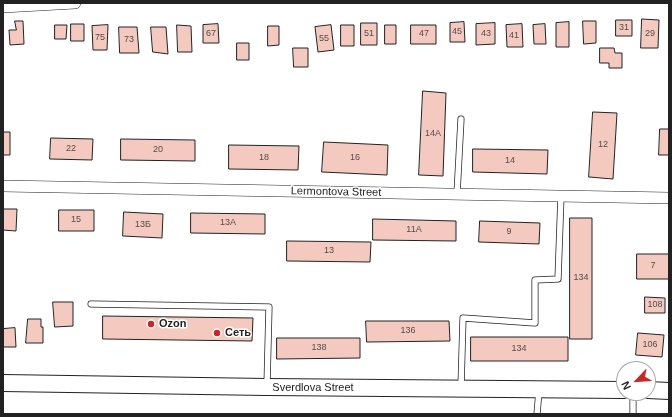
<!DOCTYPE html>
<html>
<head>
<meta charset="utf-8">
<style>
	body { margin:0 }
	#map { position:relative; width:672px; height:417px; overflow:hidden; background:#fff; font-family:Helvetica,sans-serif }
	canvas { display:block }
	.frame { position:absolute; inset:0; border:4px solid #222; pointer-events:none }
	.north { position:absolute; left:616px; top:361px; width:40px; height:40px; box-sizing:border-box; background:#fff; border:1px solid #a7a7a7; border-radius:50%; rotate:245deg; font-size:11px; font-weight:700; line-height:16px; text-align:center; color:#222 }
	.north::after { content:''; display:block; margin:auto; width:14px; height:18px; background:#c62828; clip-path:polygon(50% 0,100% 100%,50% 72%,0 100%) }
</style>
</head>
<body>
<div id="map">
<canvas width="672" height="417"></canvas>
<div class="frame"></div>
<div class="north">N</div>
</div>
<script>
const ctx = document.querySelector('canvas').getContext('2d');
ctx.lineJoin = 'round';
function fillPath(path, color) {
  ctx.fillStyle = color;
  ctx.fill(path, 'evenodd');
}
function stroke(path, color, width, dash) {
  ctx.strokeStyle = color;
  ctx.lineWidth = width;
  ctx.lineCap = dash ? 'butt' : 'round';
  ctx.setLineDash(dash || []);
  ctx.stroke(path);
}
function label(font, color, halo, rows, align = 'center') {
  ctx.font = font + ' Helvetica,sans-serif';
  ctx.lineWidth = 3;
  ctx.setLineDash([]);
  ctx.textBaseline = 'middle';
  ctx.strokeStyle = halo;
  ctx.fillStyle = color;
  for (const [text, x, y, turn = 0] of rows) {
    ctx.save();
    ctx.translate(x, y);
    ctx.rotate((+turn || 0) * Math.PI / 180);
    ctx.textAlign = isNaN(turn) ? turn : align;
    if (halo) ctx.strokeText(text, 0, 0);
    ctx.fillText(text, 0, 0);
    ctx.restore();
  }
}
const building = new Path2D(`
	M642,19L659,20L658,48H641Z
	M616,20H632V36H616Z
	M15,21H23L24,44L10,45L9,30H16Z
	M583,21H596V43L584,44Z
	M464,22L465,42H450V23Z
	M569,22V47H556V23Z
	M361,23H377V45H361Z
	M495,23V44L476,45V24Z
	M71,24H84V41H71Z
	M218,24L219,43H203V25Z
	M522,24L523,47H507L506,25Z
	M545,24L546,44H534L533,25Z
	M55,25H67L66,39H55Z
	M108,25L107,50H93L92,26Z
	M177,25L191,26L192,52H178Z
	M331,25L334,50L318,52L315,27Z
	M341,25H354V46H341Z
	M385,25H396V44H385Z
	M411,25H436V44H411Z
	M268,26H279V45L268,46Z
	M119,27H137L139,53H120Z
	M151,27H166L168,54L153,52Z
	M237,43H249V60H237Z
	M293,48H308V67H294Z
	M600,48H614L615,53H622V68H609V63H600Z
	M423,91L446,93L443,176L419,175Z
	M593,112L617,113L613,179L589,177Z
	M660,129H669V155H659Z
	M3,132H10V155H3Z
	M51,138L93,139L92,160L50,159Z
	M121,139L195,140V161L121,160Z
	M324,142L388,145L387,175L322,172Z
	M229,145L299,146L298,170L229,169Z
	M473,149L548,150L547,174L473,172Z
	M3,209H17L16,231L3,230Z
	M59,210H94V231H59Z
	M124,212L163,214L162,238L123,236Z
	M191,213L265,214V234L191,233Z
	M570,218H592V339H570Z
	M373,219L456,221V241L373,240Z
	M480,221L540,223L539,244L479,242Z
	M287,241L371,242L370,262L287,261Z
	M637,254H669V279H637Z
	M645,297L665,298V313H645Z
	M53,302H73V326L55,327Z
	M103,316L253,318L252,341L103,339Z
	M28,319H41V327H43V343H26Z
	M366,321H449L450,341L367,342Z
	M15,328L16,347H3V329Z
	M638,333L664,335L662,357L636,355Z
	M471,337H568V361H471Z
	M277,338H360V358L277,359Z`);
const service = new Path2D(`
	M457,194L461,119
	M91,304L269,307L267,385
	M461,387L463,318L535,323V280L558,279L561,196
	M537,414L539,391
	M633,414V393`);
const minor = new Path2D(`
	M3,7L75,3
	M3,186L669,198`);
const secondary = new Path2D(`
	M3,383L267,387L624,390
	M648,390L669,391`);
const markers = [
	[151,324,4,"#c62828"],
	[217,333,4,"#c62828"]
];
const numberNames = [
	["31",624,28],
	["45",457,32],
	["67",211,34],
	["51",369,34],
	["47",424,34],
	["43",486,34],
	["29",650,34],
	["41",514,36],
	["75",100,38],
	["55",324,39],
	["73",129,40],
	["14А",433,134],
	["12",603,145],
	["22",71,149],
	["20",158,150],
	["18",264,158],
	["16",355,158],
	["14",510,161],
	["15",76,220],
	["13А",228,223],
	["13Б",143,225],
	["11А",414,230],
	["9",509,232],
	["13",329,251],
	["7",653,266],
	["134",581,278],
	["108",655,305],
	["136",408,331],
	["106",650,345],
	["138",319,348],
	["134",519,349]
];
const streetNames = [
	["Lermontova Street",336,192,1],
	["Sverdlova Street",313,388]
];
const poiNames = [
	["Ozon",159,324],
	["Сеть",225,333]
];
fillPath(building, '#f3c9c0');
stroke(building, '#222', 1);
stroke(service, '#222', 7);
stroke(minor, '#222', 12);
stroke(secondary, '#222', 18);
stroke(service, '#fff', 5.5);
stroke(minor, '#fff', 11);
stroke(secondary, '#fff', 16);
for (const [x, y, r, color] of markers) {
  const dot = new Path2D();
  dot.arc(x, y, r, 0, 2 * Math.PI);
  ctx.fillStyle = color;
  ctx.fill(dot);
  stroke(dot, '#fff', 1.5);
}
label('9px', '#564c4a', null, numberNames);
label('11px', '#222', '#fff', streetNames);
label('bold 11px', '#222', '#fff', poiNames, 'left');
</script>
</body>
</html>
